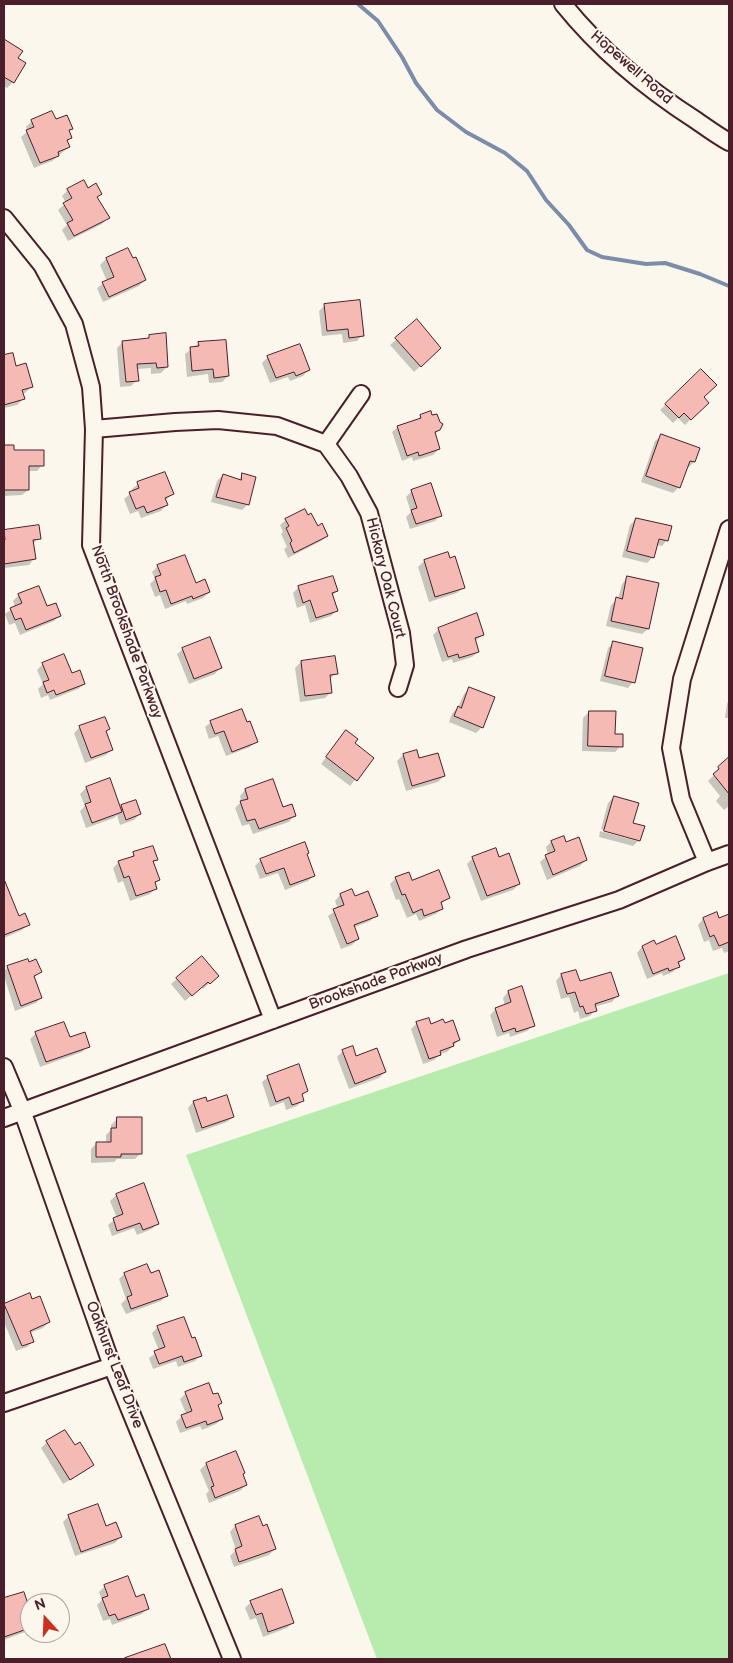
<!DOCTYPE html>
<html>
<head>
<meta charset="utf-8">
<style>
	body { margin:0 }
	#map { position:relative; width:733px; height:1663px; overflow:hidden; background:#fbf7ec; font-family:"Balsamiq Sans",sans-serif }
	canvas { display:block }
	.frame { position:absolute; inset:0; border:5px solid #4a1f2b; pointer-events:none }
	.north { position:absolute; left:20px; top:1593px; width:50px; height:50px; box-sizing:border-box; background:#fbf7ec; border:1px solid #b4a19f; border-radius:50%; rotate:340deg; font-size:14px; font-weight:700; line-height:20px; text-align:center; color:#4a1f2b }
	.north::after { content:''; display:block; margin:auto; width:18px; height:22px; background:#c8321e; clip-path:polygon(50% 0,100% 100%,50% 72%,0 100%) }
</style>
</head>
<body>
<div id="map">
<canvas width="733" height="1663"></canvas>
<div class="frame"></div>
<div class="north">N</div>
</div>
<script>
const ctx = document.querySelector('canvas').getContext('2d');
ctx.lineJoin = 'round';
function fillPath(path, color) {
  ctx.fillStyle = color;
  ctx.fill(path, 'evenodd');
}
function stroke(path, color, width, dash) {
  ctx.strokeStyle = color;
  ctx.lineWidth = width;
  ctx.lineCap = dash ? 'butt' : 'round';
  ctx.setLineDash(dash || []);
  ctx.stroke(path);
}
function label(font, color, halo, rows, align = 'center') {
  ctx.font = font + ' "Balsamiq Sans",sans-serif';
  ctx.lineWidth = 4;
  ctx.setLineDash([]);
  ctx.textBaseline = 'middle';
  ctx.strokeStyle = halo;
  ctx.fillStyle = color;
  for (const [text, x, y, turn = 0] of rows) {
    ctx.save();
    ctx.translate(x, y);
    ctx.rotate((+turn || 0) * Math.PI / 180);
    ctx.textAlign = isNaN(turn) ? turn : align;
    if (halo) ctx.strokeText(text, 0, 0);
    ctx.fillText(text, 0, 0);
    ctx.restore();
  }
}
const green = new Path2D(`
	M729,973V1659H377L186,1155Z`);
const shadow = new Path2D(`
	M4,40L21,51L17,58L25,63L13,82L7,88L4,86Z
	M32,121H55L71,129L69,132L71,137L67,142L69,147L52,161L34,168L21,137L28,131L26,127Z
	M88,189L96,198L108,218L102,224L68,241L62,230L67,225L58,210L66,203L62,196L68,190Z
	M127,250L145,280L139,286L103,302L97,288L107,281L100,265L106,259Z
	M325,305L362,335L357,341L343,343L342,334L322,336L319,311Z
	M417,321L434,354L414,372L390,345Z
	M150,336L167,367L161,373L151,374V368L136,369L137,380L131,386L120,387L117,348L123,342L146,340Z
	M199,343L228,376L222,382L209,383L208,374L187,377L185,354Z
	M12,354L15,367L31,387L25,393L22,394L23,399L17,405L4,408V356Z
	M268,357L308,370L303,376L290,381L288,377L270,383L262,363Z
	M701,371L702,398L707,403L685,425L678,418L673,423L660,410Z
	M421,416L431,417L439,430L434,435L439,449L433,455L413,461L412,457L402,461L392,432L398,427L416,421Z
	M661,436L694,462L688,468L686,467L679,487L673,493L641,482L655,441Z
	M13,446L12,452L42,465L37,471H28V490L22,495L4,496V447Z
	M223,475L238,480L243,475L248,504L242,510L211,502L217,481Z
	M138,484L172,494L165,501L166,505L161,511L141,518L138,511L130,514L124,499L132,492V489Z
	M412,491L440,515L435,521L410,529L406,517L411,512L406,497Z
	M636,519L667,540L662,546L656,545L653,557L647,563L622,557L630,525Z
	M286,520L317,528L327,536L321,541L288,558L284,549L287,547L281,534L283,532L280,525Z
	M5,531L39,538L33,544L34,559L29,565L4,568Z
	M424,561L463,588L457,593L429,602L418,567Z
	M158,566L195,584L209,592L203,598L187,604L186,601L165,609L160,595L155,597L150,584L155,579L152,572Z
	M627,578L648,629L642,634L606,626L611,605L618,599L622,584Z
	M298,588L337,591L332,596L336,611L331,616L310,623L305,605L297,608L293,593Z
	M19,595L46,608L60,615L54,621L20,635L15,623L9,625L5,614L15,607L13,601Z
	M439,629L483,635L475,641L478,652L472,657L453,663L452,659L442,662L433,635Z
	M614,643L633,682L628,688L600,681L608,648Z
	M183,649L220,668L215,674L189,684L177,654Z
	M301,662L336,673L330,679L331,692L325,698L300,702L295,668Z
	M43,664L71,675L84,684L78,689L50,700L48,695L41,698L38,689L43,684L37,670Z
	M470,688L494,698L482,727L476,733L449,722L452,714L458,707L464,694Z
	M729,701V718H725L727,703Z
	M589,712L614,735L621,746L615,752L582,751L583,718Z
	M104,718L108,729L105,732L112,749L106,755L85,763L74,733L80,727Z
	M211,722L256,742L250,747L226,756L218,736L209,739L205,727Z
	M341,737L353,744L372,758L350,786L321,764Z
	M416,751L419,760L444,776L438,782L406,791L397,761L403,755Z
	M729,759V806L724,810L716,801L720,796L708,781L714,775L713,774Z
	M109,780L119,809L122,807L140,814L134,820L120,825L117,815L114,818L86,828L80,811L85,806L80,794L86,788Z
	M272,781L282,809L294,816L289,822L253,834L249,824L242,826L235,808L241,802L240,796L245,790Z
	M614,797L632,824L639,840L633,846L599,837L600,831L637,841V839L601,829L608,803Z
	M551,842L565,844L586,860L580,866L547,880L540,862L548,855L546,847Z
	M134,854L156,859L153,863L158,880L154,884L156,888L150,894L130,901L123,881L118,883L113,868L119,862L129,859Z
	M306,855L314,875L308,881L285,890L278,873L260,879L255,866L261,860Z
	M473,858H498L519,884L513,890L481,901L467,864Z
	M396,878L411,882L448,898L440,905L442,908L436,914L419,921L416,914L407,918L399,899L396,900L390,884Z
	M9,895L18,917L28,925L22,930L4,938V897Z
	M340,895L354,898L376,915L370,921L353,928L358,939L352,945L341,949L328,916L338,909L335,901Z
	M729,915V951L724,953L722,948L713,951L709,940L704,942L698,925L703,919H718Z
	M655,946L683,959L673,972L663,976L662,973L647,979L637,953L642,947Z
	M8,967L40,972L33,978L41,998L36,1003L15,1011L4,976V971Z
	M561,975L579,983L617,996L612,1002L594,1007L595,1010L590,1016L580,1019L578,1011L574,1013L569,997L561,999L556,981Z
	M177,979L212,981L203,989L201,987L185,1001L171,984Z
	M508,992L533,1025L527,1031L510,1037L509,1033L497,1037L490,1015L496,1009L505,1006L503,998Z
	M417,1023L430,1025L459,1040L447,1052L440,1054L434,1060L423,1064L411,1029Z
	M36,1033L69,1039L88,1046L82,1052L40,1067L30,1039Z
	M343,1051L356,1057L385,1072L379,1078L349,1089L337,1057Z
	M268,1077L307,1091L301,1096L303,1100L297,1106L286,1110L284,1102L270,1107L262,1082Z
	M205,1099L207,1103L233,1117L227,1122L196,1133L188,1108L193,1102Z
	M117,1119L141,1153L135,1159H117L114,1162L91,1163V1149L97,1143H106V1135L111,1130V1125Z
	M143,1185L157,1224L152,1229L137,1235L134,1228L112,1236L108,1225L117,1218L110,1201L116,1195Z
	M124,1274L150,1275L167,1295L161,1301L126,1314L121,1304L126,1299L119,1279Z
	M32,1301L49,1322L43,1328L30,1333L33,1341L27,1347L16,1351L4,1322V1307Z
	M158,1327L191,1340L200,1355L195,1361L178,1367L176,1361L153,1369L149,1358L159,1351L152,1333Z
	M186,1393L213,1396L221,1403L217,1406L222,1419L216,1424L202,1430L200,1426L180,1433L176,1422L182,1416L186,1414L180,1399Z
	M47,1442L74,1447L92,1464L87,1470L63,1484L41,1448Z
	M235,1453L246,1485L240,1491L209,1503L206,1494L209,1491L200,1470L206,1464Z
	M69,1516L105,1527L120,1537L115,1543L75,1556L63,1522Z
	M235,1526L275,1549L269,1555L234,1567L230,1556L236,1550L230,1532Z
	M105,1586L135,1599L147,1608L142,1614L112,1625L110,1619L103,1621L97,1605L102,1600L99,1592Z
	M23,1593L30,1614V1630L4,1640V1600Z
	M251,1602L293,1622L287,1628L263,1637L256,1618L250,1620L245,1608Z`);
const stream = new Path2D(`
	M358,4L378,21L402,57L416,83L437,110L466,132L505,153L527,171L546,200L569,225L587,250L602,257L646,264L665,263L700,274L729,286`);
const building = new Path2D(`
	M4,39L23,51L18,58L26,63L14,83L4,77Z
	M52,111L56,119L67,115L73,129L69,130L72,138L67,140L70,147L58,152L59,156L40,163L26,130L34,127L31,120Z
	M84,180L88,188L96,183L102,194L97,197L110,218L74,236L67,223L73,220L63,203L72,198L67,189Z
	M128,248L133,258L136,257L146,280L109,297L102,282L114,277L106,258Z
	M360,300L364,336L349,338L348,329L327,331L324,304Z
	M417,319L441,348L421,367L395,338Z
	M166,333L168,367L157,368L156,363L137,364L139,381L126,382L122,341L149,338V335Z
	M226,340L229,376L214,378L213,369L192,371L190,347L199,346L198,342Z
	M300,344L310,370L296,376L294,372L276,378L267,356Z
	M13,353L16,366L26,363L33,387L22,390L25,399L4,405V355Z
	M701,369L717,385L704,397L709,403L691,420L684,413L679,418L665,404Z
	M431,411L432,415L437,414L440,422L443,424L440,430L435,432L440,449L419,456L418,452L407,456L397,426L421,418L420,415Z
	M661,434L700,448L695,462L690,461L680,488L646,476Z
	M4,445H14V450H44V466H29V490H4Z
	M165,472L174,494L165,498L168,505L147,513L144,506L136,509L129,492L139,488L137,482Z
	M242,473L256,477L249,505L216,497L223,474L241,480Z
	M431,483L442,516L416,524L411,510L417,508L411,490Z
	M305,509L308,515L311,513L318,526L322,523L328,536L294,553L290,543L292,541L286,528L289,526L285,519Z
	M636,518L672,526L668,541L659,539L654,558L627,551Z
	M39,525L41,539L33,540L36,559L4,564V540H5L4,530Z
	M448,552L450,558L455,556L465,588L435,597L424,560Z
	M185,555L196,583L205,579L210,592L193,599L192,596L171,604L166,590L160,592L155,577L161,575L157,565Z
	M333,576L338,591L332,593L338,611L316,618L310,600L303,603L298,586Z
	M627,576L659,583L649,629L611,621L616,597L622,599Z
	M39,586L47,606L56,603L61,616L26,630L21,618L15,620L10,608L22,603L18,594Z
	M477,613L484,635L475,638L479,652L459,658L458,654L448,657L438,628Z
	M210,637L222,668L194,679L182,648Z
	M613,641L643,648L635,683L605,676Z
	M64,654L72,673L80,670L85,684L56,695L54,690L47,693L43,682L49,680L42,663Z
	M335,656L338,674L330,675L332,693L305,696L301,661Z
	M469,687L495,697L483,728L454,716L458,706L461,708Z
	M242,709L247,722L250,721L258,742L232,752L224,731L215,734L210,721Z
	M589,711H616L615,734H623V747L588,746Z
	M105,717L110,729L106,731L113,750L91,758L79,726Z
	M346,730L358,739L355,743L374,758L357,781L326,757Z
	M417,750L419,758L438,753L445,776L412,786L403,754Z
	M729,757V794L713,774L719,769L718,767Z
	M110,778L122,812L92,823L85,804L91,802L86,787Z
	M273,779L283,807L292,804L296,816L259,829L255,819L247,821L240,801L248,799L245,789Z
	M614,796L639,803L633,823L645,826L640,841L604,831Z
	M136,800L141,814L126,820L121,805Z
	M564,836L566,842L579,837L587,860L553,875L545,855L555,851L551,841Z
	M305,842L309,853L307,854L315,876L290,885L284,868L266,874L260,859Z
	M153,846L158,860L153,861L160,880L155,882L157,889L136,896L129,876L124,878L118,861L134,856L133,852Z
	M496,848L499,857L509,853L520,884L487,896L472,857Z
	M439,870L450,898L441,902L443,909L424,916L422,909L413,913L405,894L402,895L395,877L409,872L412,880Z
	M4,879L19,916L25,913L30,925L4,935Z
	M352,889L355,896L368,891L378,916L354,925L359,939L347,944L333,909L344,905L340,894Z
	M717,912L719,918L729,914V942L719,946L714,935L710,937L703,918Z
	M676,936L685,959L678,962L680,967L669,971L668,968L653,974L642,946L654,940L656,944Z
	M202,956L219,976L210,984L208,982L192,996L176,978Z
	M28,959L29,962L36,959L42,972L34,976L42,998L21,1006L7,966Z
	M576,970L580,981L611,972L619,996L595,1004L597,1011L586,1014L583,1006L580,1007L575,992L567,994L561,974Z
	M522,986L535,1026L516,1032L515,1028L503,1032L495,1008L511,1002L508,991Z
	M429,1018L431,1024L443,1019L445,1023L453,1020L460,1040L453,1043L454,1046L440,1051L441,1055L429,1059L416,1022Z
	M64,1022L70,1037L85,1032L90,1047L46,1062L35,1032Z
	M353,1046L356,1056L377,1048L386,1072L355,1084L342,1050Z
	M299,1064L308,1091L302,1094L304,1101L292,1105L289,1097L276,1102L267,1076Z
	M227,1095L234,1117L202,1128L193,1101L206,1097L207,1101Z
	M117,1117H142V1154H121V1157H96V1142H111V1128H116Z
	M144,1183L159,1224L143,1230L140,1223L117,1231L113,1218L123,1214L116,1194Z
	M147,1264L151,1273L159,1270L168,1296L131,1309L127,1297L132,1295L124,1273Z
	M30,1293L32,1299L40,1296L50,1322L30,1331L34,1342L22,1346L4,1304Z
	M184,1317L192,1338L195,1337L202,1356L184,1362L182,1356L159,1364L154,1351L165,1347L157,1326Z
	M209,1383L213,1394L218,1393L222,1403L218,1405L223,1419L207,1425L206,1421L186,1428L181,1415L192,1411L185,1392Z
	M65,1430L75,1445L80,1442L94,1465L70,1480L46,1441Z
	M236,1451L245,1473L243,1474L247,1485L215,1498L211,1487L214,1486L206,1463Z
	M98,1504L106,1526L116,1522L122,1537L81,1552L68,1515Z
	M259,1516L263,1526L267,1524L276,1549L239,1562L235,1549L242,1546L235,1525Z
	M128,1576L136,1597L144,1594L149,1609L118,1620L115,1614L109,1616L102,1598L108,1596L104,1585Z
	M282,1589L294,1623L268,1632L262,1613L256,1615L250,1601Z
	M24,1592L30,1610V1628L4,1637V1598Z
	M165,1644L171,1659H126L125,1658Z`);
const minor = new Path2D(`
	M563,4C600,50 647,89 697,121C707,128 718,136 729,142
	M4,218L42,265L74,324L91,387L94,429L91,545L273,1020
	M94,429L175,422L218,420L277,426L326,444L349,476L369,513L401,633L405,665L398,688
	M326,444L361,394
	M707,862L681,799L671,748L682,679L729,529
	M4,1067L22,1110L112,1366L232,1659
	M4,1118L467,949L619,900L707,862L729,854
	M4,1403L112,1366`);
const streetNames = [
	["Hopewell Road",631,68,41],
	["Hickory Oak Court",385,578,76],
	["North Brookshade Parkway",126,632,70],
	["Brookshade Parkway",376,982,-20],
	["Oakhurst Leaf Drive",114,1365,69]
];
fillPath(green, '#b7ecae');
fillPath(shadow, '#0003');
stroke(stream, '#7b8da8', 4);
fillPath(building, '#f5bab4');
stroke(building, '#4a1f2b', 1);
stroke(minor, '#4a1f2b', 20);
stroke(minor, '#fbf7ec', 16);
label('15px', '#4a1f2b', '#fbf7ec', streetNames);
</script>
</body>
</html>
